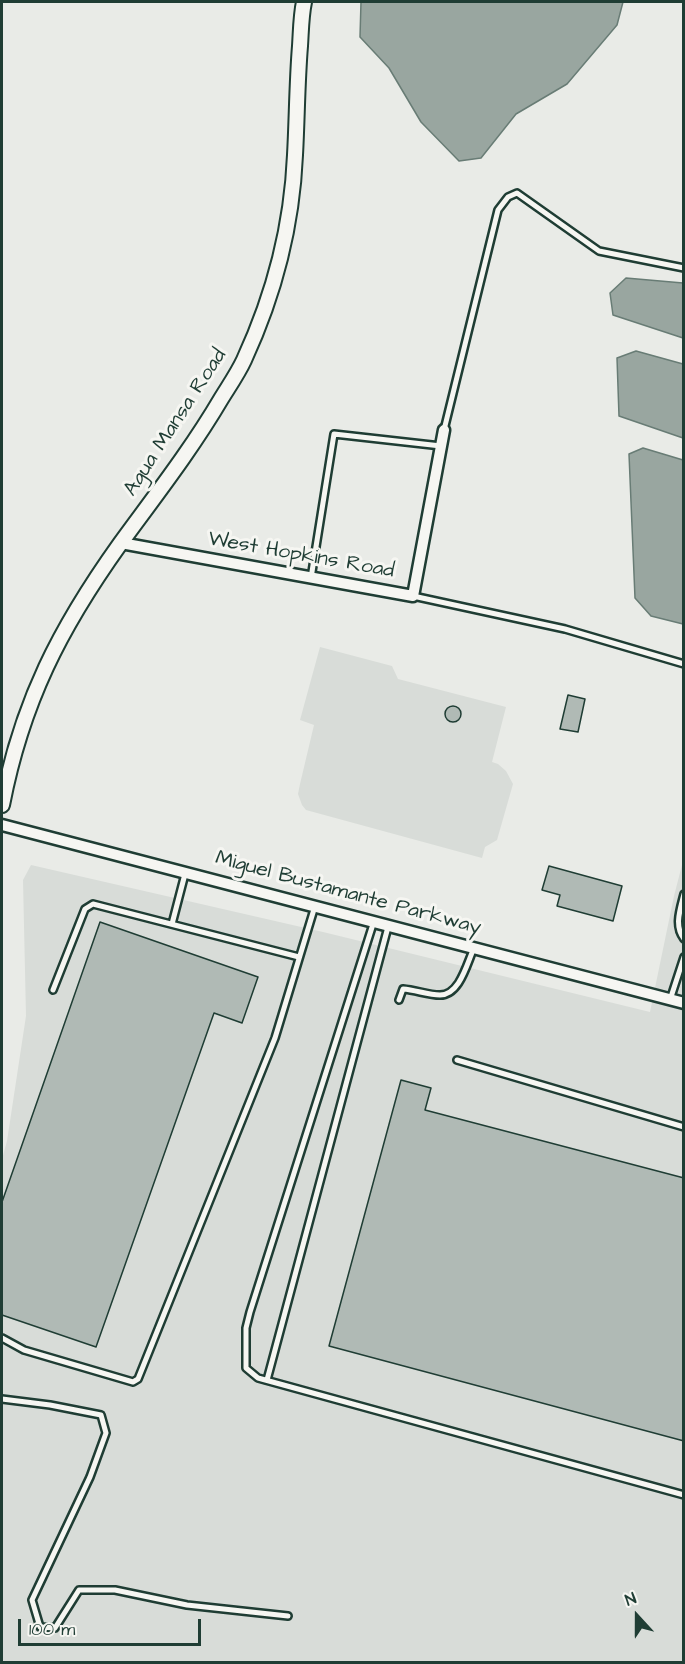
<!DOCTYPE html>
<html>
<head>
<meta charset="utf-8">
<style>
	body { margin:0 }
	#map { position:relative; width:685px; height:1664px; overflow:hidden; background:#e9ebe7; font-family:"Architects Daughter",sans-serif }
	canvas { display:block }
	.frame { position:absolute; inset:0; border:3px solid #1f3d34; pointer-events:none }
	.north { position:absolute; left:607px; top:1586px; width:60px; height:60px; -webkit-text-stroke:4px #f6f6f2; paint-order:stroke; rotate:339deg; font-size:16px; font-weight:700; line-height:24px; text-align:center; color:#1f3d34 }
	.north::after { content:''; display:block; margin:auto; width:21px; height:27px; background:#1f3d34; clip-path:polygon(50% 0,100% 100%,50% 72%,0 100%) }
	.scale { position:absolute; left:18px; top:1619px; width:183px; height:27px; box-sizing:border-box; border:3px solid #1f3d34; border-top:0; padding-left:8px; font-size:18px; line-height:21px; white-space:nowrap; color:#1f3d34; -webkit-text-stroke:4px #f6f6f2; paint-order:stroke }
</style>
</head>
<body>
<div id="map">
<canvas width="685" height="1664"></canvas>
<div class="frame"></div>
<div class="north">N</div>
<div class="scale">100 m</div>
</div>
<script>
const ctx = document.querySelector('canvas').getContext('2d');
ctx.lineJoin = 'round';
function fillPath(path, color) {
  ctx.fillStyle = color;
  ctx.fill(path, 'evenodd');
}
function stroke(path, color, width, dash) {
  ctx.strokeStyle = color;
  ctx.lineWidth = width;
  ctx.lineCap = dash ? 'butt' : 'round';
  ctx.setLineDash(dash || []);
  ctx.stroke(path);
}
function label(font, color, halo, rows, align = 'center') {
  ctx.font = font + ' "Architects Daughter",sans-serif';
  ctx.lineWidth = 6;
  ctx.setLineDash([]);
  ctx.textBaseline = 'middle';
  ctx.strokeStyle = halo;
  ctx.fillStyle = color;
  for (const [text, x, y, turn = 0] of rows) {
    ctx.save();
    ctx.translate(x, y);
    ctx.rotate((+turn || 0) * Math.PI / 180);
    ctx.textAlign = isNaN(turn) ? turn : align;
    if (halo) ctx.strokeText(text, 0, 0);
    ctx.fillText(text, 0, 0);
    ctx.restore();
  }
}
const built = new Path2D(`
	M320,647L392,666L398,679L506,707L492,762L498,764L506,771L513,784L497,840L485,847L482,858L306,810L302,805L298,794L300,784L314,725L300,720Z
	M683,861V1662H2V1159L7,1141L26,1016L23,880L31,865L323,932L650,1012L674,896Z`);
const water = new Path2D(`
	M361,2H623L617,25L567,84L516,114L481,158L459,161L421,122L389,68L360,37Z
	M626,278L683,283V338L613,315L610,293Z
	M636,351L683,364V438L619,416L617,358Z
	M643,448L683,460V624L651,616L635,598L629,454Z`);
const building = new Path2D(`
	M568,695L585,699L578,732L560,729Z
	M445 714a8 8 0 1 1 16 0a8 8 0 1 1-16 0Z
	M549,866L622,886L613,921L557,906L560,895L542,890Z
	M100,922L258,977L242,1023L214,1013L96,1347L2,1315V1202Z
	M401,1080L431,1088L425,1110L684,1178V1441L329,1346Z`);
const service = new Path2D(`
	M444,430L498,210L508,197L517,193L599,251L684,268
	M311,578L334,434L441,446
	M413,596L565,629L684,664
	M684,894C680,910 674,926 684,939
	M374,921L250,1312L246,1328V1368L258,1378L684,1495
	M172,924L185,874
	M53,990L85,909L93,904L299,957
	M399,1000L403,989C416,990 428,995 440,995C460,995 467,963 474,948
	M670,1000L684,957
	M457,1060L684,1127
	M2,1338L24,1350L133,1382L138,1379L275,1038L315,906
	M267,1380L388,927
	M2,1399L50,1405L101,1415L106,1433L90,1477L32,1600L40,1627L55,1628L79,1590H115L187,1605L288,1616`);
const minor = new Path2D(`
	M121,543L413,596L444,430
	M2,825L684,1003`);
const secondary = new Path2D(`
	M2,805C22,702 60,628 120,544C155,496 191,450 221,399C229,386 238,373 244,360C274,295 292,226 295,155C297,119 297,83 300,46C301,31 301,16 304,2`);
const streetNames = [
	["Agua Mansa Road",176,423,-57],
	["West Hopkins Road",301,556,10],
	["Miguel Bustamante Parkway",348,894,15]
];
fillPath(built, '#d8dcd8');
fillPath(water, '#99a6a0');
stroke(water, '#687c75', 1.5);
fillPath(building, '#b0bab5');
stroke(building, '#1f3d34', 1.5);
stroke(service, '#1f3d34', 10);
stroke(minor, '#1f3d34', 15);
stroke(secondary, '#1f3d34', 18);
stroke(service, '#f6f6f2', 5);
stroke(minor, '#f6f6f2', 10);
stroke(secondary, '#f6f6f2', 14);
label('21px', '#1f3d34', '#f6f6f2', streetNames);
</script>
</body>
</html>
